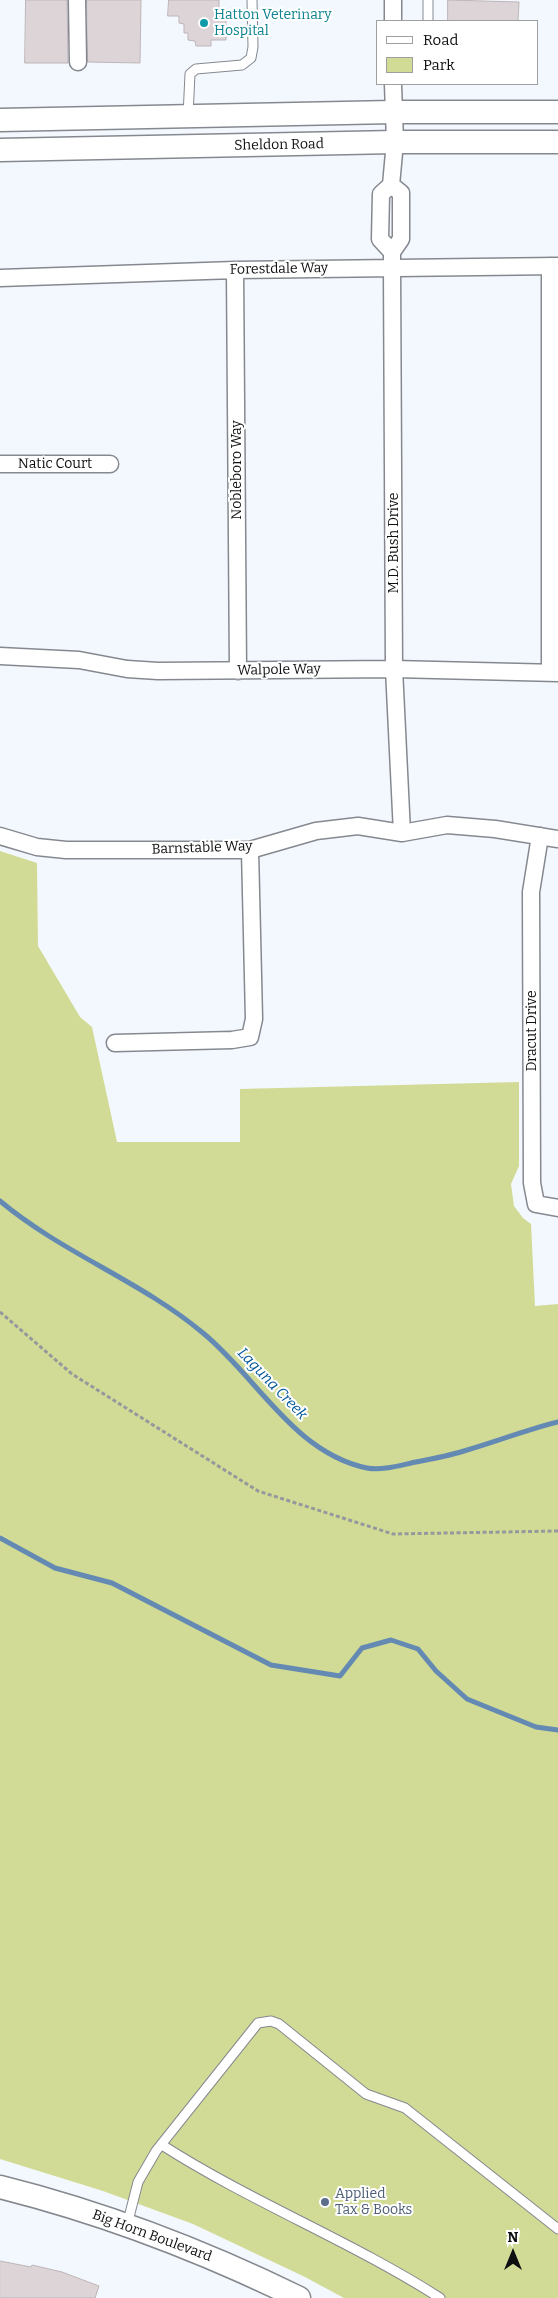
<!DOCTYPE html>
<html>
<head>
<meta charset="utf-8">
<style>
	body { margin:0 }
	#map { position:relative; width:558px; height:2298px; overflow:hidden; background:#f3f8fe; font-family:Bitter,serif }
	canvas { display:block }
	.legend { position:absolute; left:376px; top:20px; width:162px; height:65px; box-sizing:border-box; background:#fff; border:1px solid #9f9fa0; margin:0; padding:6px 9px; list-style:none; font-size:15px; color:#0e0f11 }
	.legend li { display:flex; align-items:center; gap:10px; height:25px }
	.legend b { width:25px; border:1px solid #9f9fa0 }
	.north { position:absolute; left:488px; top:2228px; width:50px; height:50px; -webkit-text-stroke:4px #fff; paint-order:stroke; rotate:0deg; font-size:14px; font-weight:700; line-height:20px; text-align:center; color:#0e0f11 }
	.north::after { content:''; display:block; margin:auto; width:18px; height:22px; background:#0e0f11; clip-path:polygon(50% 0,100% 100%,50% 72%,0 100%) }
</style>
</head>
<body>
<div id="map">
<canvas width="558" height="2298"></canvas>
<ul class="legend">
<li><b style="height:6px;background:#fff"></b>Road</li>
<li><b style="height:14px;background:#d1db95"></b>Park</li>
</ul>
<div class="north">N</div>
</div>
<script>
const ctx = document.querySelector('canvas').getContext('2d');
ctx.lineJoin = 'round';
function fillPath(path, color) {
  ctx.fillStyle = color;
  ctx.fill(path, 'evenodd');
}
function stroke(path, color, width, dash) {
  ctx.strokeStyle = color;
  ctx.lineWidth = width;
  ctx.lineCap = dash ? 'butt' : 'round';
  ctx.setLineDash(dash || []);
  ctx.stroke(path);
}
function label(font, color, halo, rows, align = 'center') {
  ctx.font = font + ' Bitter,serif';
  ctx.lineWidth = 4;
  ctx.setLineDash([]);
  ctx.textBaseline = 'middle';
  ctx.strokeStyle = halo;
  ctx.fillStyle = color;
  for (const [text, x, y, turn = 0] of rows) {
    ctx.save();
    ctx.translate(x, y);
    ctx.rotate((+turn || 0) * Math.PI / 180);
    ctx.textAlign = isNaN(turn) ? turn : align;
    if (halo) ctx.strokeText(text, 0, 0);
    ctx.fillText(text, 0, 0);
    ctx.restore();
  }
}
const green = new Path2D(`
	M0,851L37,863L38,946L80,1017L92,1027L117,1142H240V1089L519,1082V1166L511,1184L514,1206L523,1218L531,1224L535,1306L558,1304V2298H344L305,2277L193,2224L103,2191L0,2159Z`);
const stream = new Path2D(`
	M0,1201C62,1253 141,1281 203,1333C257,1377 294,1453 367,1468C382,1471 401,1465 416,1462C432,1459 448,1456 464,1451C495,1442 526,1430 558,1422
	M0,1538L55,1568L112,1583L271,1665L340,1676L362,1648L391,1640L418,1649L436,1671L467,1699L536,1727L558,1730`);
const building = new Path2D(`
	M26,0H67L68,63H25Z
	M87,0H141L140,63L88,62Z
	M169,0H219V19H226V40H211V46H196L195,41L188,40V33H184V24L179,23V16H168Z
	M448,0L519,2L518,21H448Z
	M0,2261L31,2267L32,2265L62,2272L99,2286L95,2298H0Z`);
const path = new Path2D(`
	M0,1312L72,1374L258,1491L393,1534L558,1531`);
const service = new Path2D(`
	M428,21V0
	M188,116L190,74L196,69L242,65L251,58L253,47L252,0
	M162,2145C251,2202 351,2241 440,2298
	M127,2225L138,2182L156,2151L258,2023L271,2021L279,2024L366,2094L405,2108L558,2229`);
const minor = new Path2D(`
	M77,0L78,62
	M393,0V21
	M391,185L395,142L393,84
	M392,252L401,239V193L391,185L381,194L380,239L392,252V267L394,669L402,833
	M550,266V672
	M235,270L238,671
	M0,278L235,270L558,266
	M0,464H110
	M0,656L79,660L127,669L158,671L394,669L558,673
	M0,836L37,847L66,850H250L316,831L358,826L402,833L447,825L495,829L558,839
	M540,836L531,892L532,1183L536,1204L558,1208
	M115,1043L232,1040L250,1037L254,1019L250,850`);
const secondary = new Path2D(`
	M0,120L393,112H558
	M0,150L395,142H558
	M0,2187C104,2213 203,2251 299,2298`);
const markers = [
	[204,23,5,"#0f9aa8"],
	[325,2202,5,"#5c6f8a"]
];
const cultureNames = [
	["Hatton Veterinary",214,15],
	["Hospital",214,31]
];
const streetNames = [
	["Sheldon Road",279,145,-1],
	["Forestdale Way",279,269,-1],
	["Natic Court",55,464],
	["Nobleboro Way",237,470,-90],
	["M.D. Bush Drive",394,543,-90],
	["Walpole Way",279,670,-1],
	["Barnstable Way",202,848,-2],
	["Dracut Drive",532,1031,-90],
	["Big Horn Boulevard",152,2236,20]
];
const serviceNames = [
	["Applied",335,2194],
	["Tax & Books",335,2210]
];
const waterNames = [
	["Laguna Creek",272,1384,46]
];
fillPath(green, '#d1db95');
stroke(stream, '#648ab3', 5);
fillPath(building, '#dcd4d7');
stroke(building, '#bdb5b8', 1);
stroke(service, '#85898f', 11);
stroke(minor, '#85898f', 19);
stroke(secondary, '#85898f', 25);
stroke(path, '#95989c', 3, [4, 2.5]);
stroke(service, '#fff', 9);
stroke(minor, '#fff', 16);
stroke(secondary, '#fff', 22);
for (const [x, y, r, color] of markers) {
  const dot = new Path2D();
  dot.arc(x, y, r, 0, 2 * Math.PI);
  ctx.fillStyle = color;
  ctx.fill(dot);
  stroke(dot, '#fff', 2);
}
label('14px', '#0d838f', '#fff', cultureNames, 'left');
label('14px', '#0e0f11', '#fff', streetNames);
label('14px', '#4e5e75', '#fff', serviceNames, 'left');
label('italic 15px', '#005699', '#fff', waterNames);
</script>
</body>
</html>
